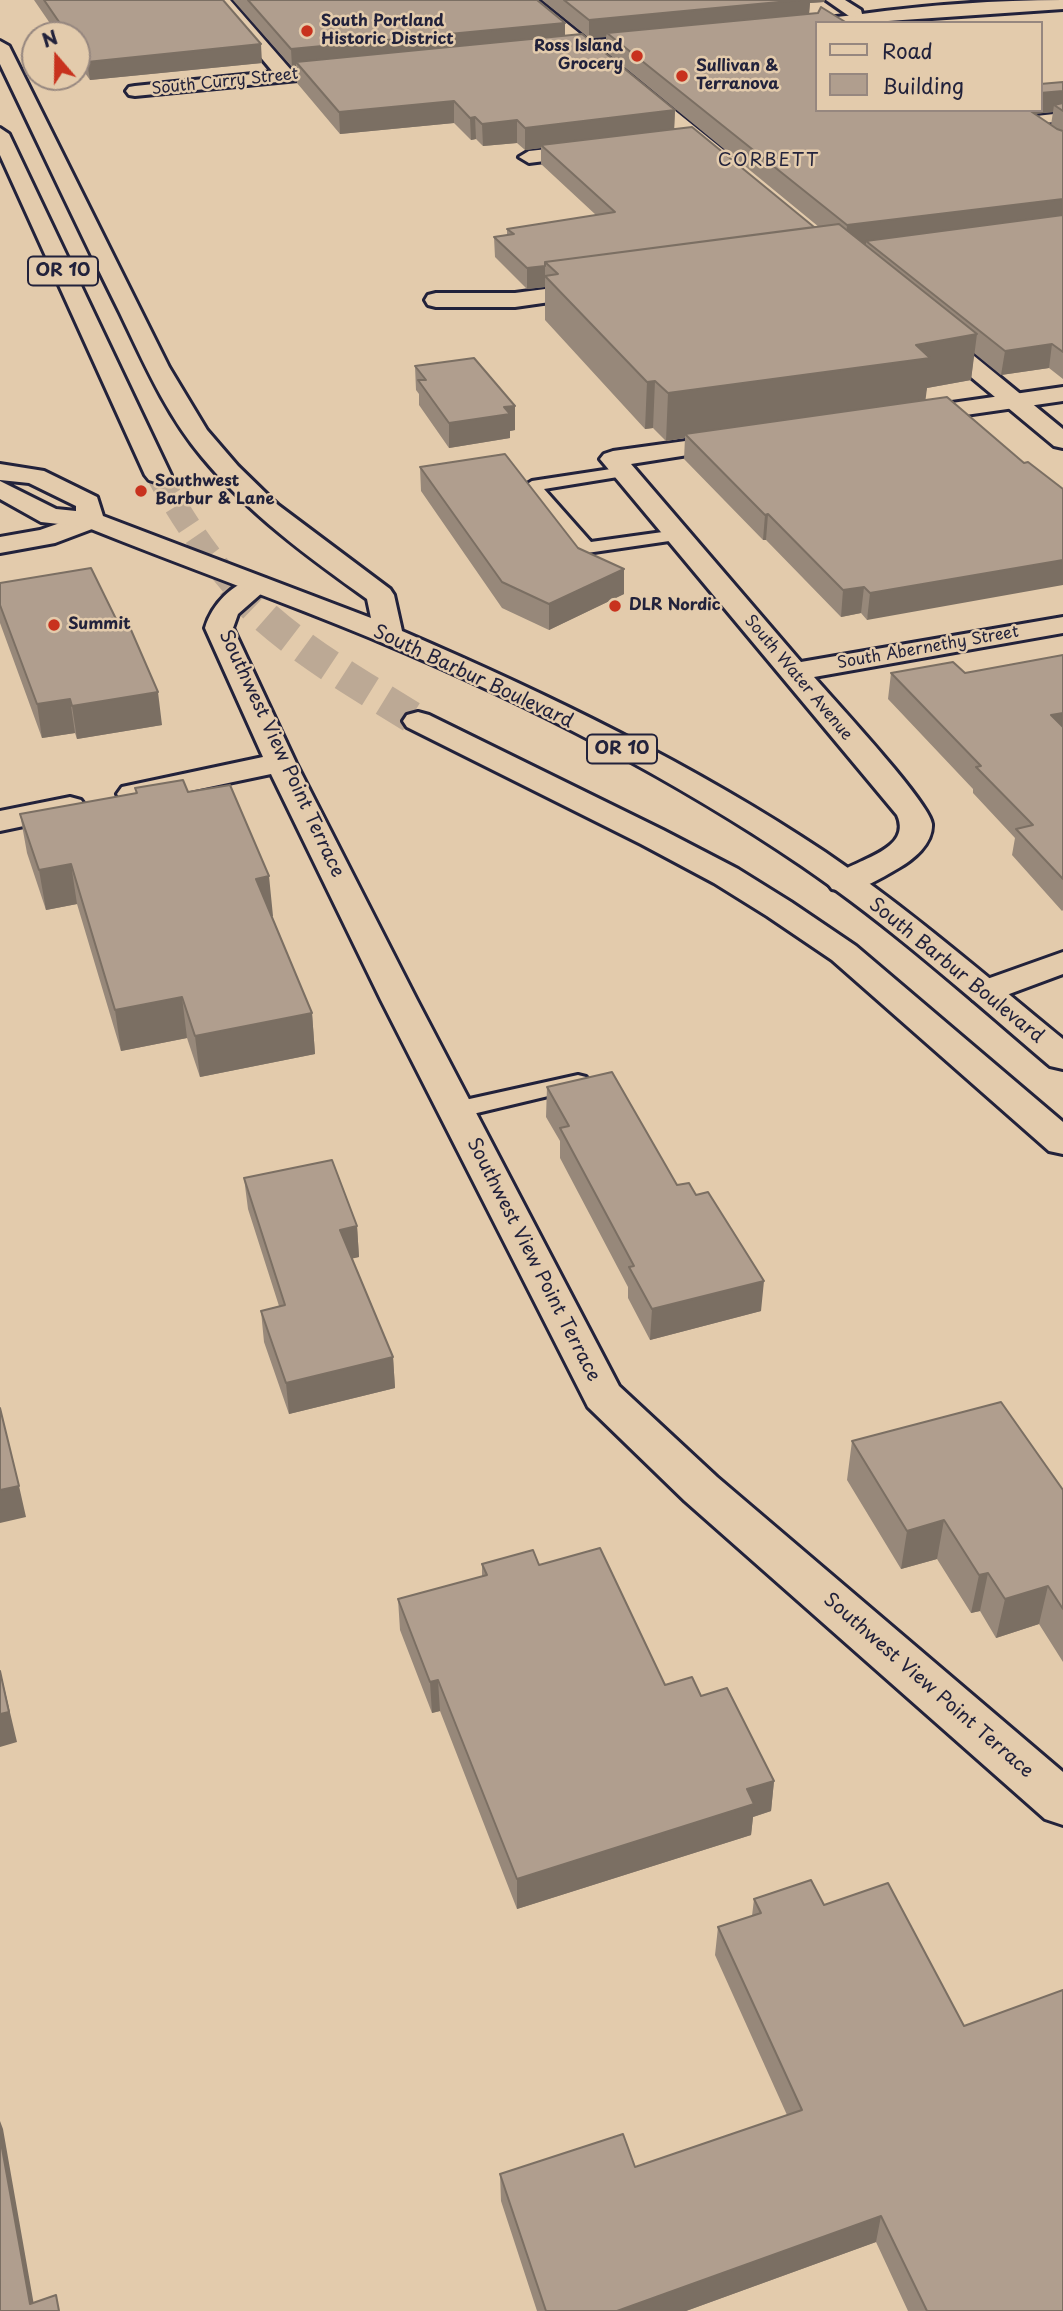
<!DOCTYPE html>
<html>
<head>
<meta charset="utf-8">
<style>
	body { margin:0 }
	#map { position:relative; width:1063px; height:2311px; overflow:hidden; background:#e3cbac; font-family:"Playpen Sans",sans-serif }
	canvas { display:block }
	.legend { position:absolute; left:815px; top:21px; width:228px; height:91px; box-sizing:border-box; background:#e3cbac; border:2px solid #96877f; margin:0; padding:9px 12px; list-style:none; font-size:21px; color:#22223b }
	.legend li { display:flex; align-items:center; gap:14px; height:35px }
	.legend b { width:35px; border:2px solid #96877f }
	.north { position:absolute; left:21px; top:21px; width:70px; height:70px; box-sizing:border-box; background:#e3cbac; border:2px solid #96877f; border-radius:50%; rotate:340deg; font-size:19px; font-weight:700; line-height:28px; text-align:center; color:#22223b }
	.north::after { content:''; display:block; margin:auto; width:24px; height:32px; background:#c8321e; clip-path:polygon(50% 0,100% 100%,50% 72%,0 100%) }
</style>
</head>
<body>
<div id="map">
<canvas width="1063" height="2311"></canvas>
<ul class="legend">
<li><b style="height:9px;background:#e3cbac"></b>Road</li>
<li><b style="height:19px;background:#b09e8e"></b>Building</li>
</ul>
<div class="north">N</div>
</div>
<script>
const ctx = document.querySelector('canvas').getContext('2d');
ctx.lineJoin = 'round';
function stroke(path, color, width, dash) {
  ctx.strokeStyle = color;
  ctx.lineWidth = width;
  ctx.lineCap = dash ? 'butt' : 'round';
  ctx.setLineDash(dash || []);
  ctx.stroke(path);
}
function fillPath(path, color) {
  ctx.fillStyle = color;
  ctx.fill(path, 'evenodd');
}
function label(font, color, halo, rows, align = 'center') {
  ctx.font = font + ' "Playpen Sans",sans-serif';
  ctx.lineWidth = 5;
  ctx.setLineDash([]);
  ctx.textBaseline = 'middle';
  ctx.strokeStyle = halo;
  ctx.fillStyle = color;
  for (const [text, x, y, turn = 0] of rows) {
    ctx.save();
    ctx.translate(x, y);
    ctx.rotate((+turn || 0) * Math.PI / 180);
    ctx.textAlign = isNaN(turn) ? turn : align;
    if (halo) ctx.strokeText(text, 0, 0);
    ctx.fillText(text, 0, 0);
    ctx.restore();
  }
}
const primaryTunnelFar1 = new Path2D(`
	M158,475C180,515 204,551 234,586`);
const primaryTunnel = new Path2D(`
	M232,584C283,642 354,681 418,721`);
const service = new Path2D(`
	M1063,113V121L1027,125L1021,121L1027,117Z
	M624,467L632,472L630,475L544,489L591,542L677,530L683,531L685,535L683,539L587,553L581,552L524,486L532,481Z
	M578,1075L586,1077L590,1082L586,1087L456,1118L448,1115L444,1110L448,1105L456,1102Z`);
const minor = new Path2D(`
	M213,0H230L291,70L349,65L358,70L349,75L135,96L129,95L126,91L129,87L135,86L273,72Z
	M864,14L878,23H819L827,18Z
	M659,34L667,39L665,43L544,55L535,50L544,45Z
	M593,144L603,150L600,154L529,163L519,157L529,151Z
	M598,282L606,284L609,289L606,294L515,307H436L428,305L425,300L428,295L436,293H515Z
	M1063,387V401L910,423L901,421L898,416L901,411L910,409Z
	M736,434L745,436L748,441L745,446L631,464L801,662L1063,617V633L814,677C833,699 931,804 932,824C933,844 913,860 897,869C878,880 855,895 832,889L827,882C842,861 915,854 897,815L600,459L604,454L613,451Z
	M91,512L100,514L104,520L100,526L55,543L0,553V537L40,530Z
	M257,577L267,579L271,585L238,614L233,628L296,763L417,1000L619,1386L717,1477L1063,1772V1825L1045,1819L685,1501L588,1407L381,1000L271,774L133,803L122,801L117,794L122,787L263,757L205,628C212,604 233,583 257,577Z
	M70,797L81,800L86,807L81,814L0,831V811Z
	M1063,952V974L985,1003L973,1000L967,992L973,984Z`);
const tertiary = new Path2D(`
	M520,0H538L731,156L734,160L731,164H717Z
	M932,326L940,328L1063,429V448L1054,446L924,338L921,333L924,328Z`);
const primary = new Path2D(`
	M826,0H845L861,10L862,14C928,5 996,0 1063,0V9L859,23L857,17L849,16Z
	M0,41L9,46L169,367L207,430L238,466L278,505L390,589L394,595L402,631C548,694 693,764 825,852C909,909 985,975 1063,1039V1069L1050,1066C969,997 890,926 802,866C671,777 524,702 378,641C282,601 183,566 86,527L41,522L0,499V481L56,509L76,511V506L29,483L0,480V464L44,471L97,497L103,516L371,618L367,599C308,557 248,513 202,457C166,414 144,363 120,313C79,231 40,147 0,64Z
	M0,128L9,134L171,475L167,480L158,483L149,480L145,475L0,155Z
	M418,712L429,715L663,830L738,869L791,902L856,946L1063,1122V1154L1049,1151L832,960L767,916L714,883L641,844L407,727L403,721L407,715Z`);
const wall = new Path2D(`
	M34,0H223L262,63L90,80L77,62V35H58Z
	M233,0H537L565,36L675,110L674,129L814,227H819L606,52V37L589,38L542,0H825L824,2L810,3L809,14L816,110H1040L1063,82V379L1049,368L1001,375L974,353L971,380L927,388L867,620L861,613L841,617L766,540H763L684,459L685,438L666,441L653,428L645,429L545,320V287L527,289L495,257L494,237L507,235V229L596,215L541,164V148L525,150L517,143L483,146L476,139L471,140L454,123L340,134L297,83L296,67H292ZM1053,112L1051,125L1034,114Z
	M415,366L515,430L510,431V438L449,448L419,405V394L416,390Z
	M420,467L578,548L624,569V594L549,630L502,608L421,491Z
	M0,583L162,725L77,739L75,733L42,738L0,623Z
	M1063,655V910L1062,911L1012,855L1015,838L973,793V789L888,699L891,673H965Z
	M135,788L188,792L273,916H272L312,1013L315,1054L200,1077L187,1038L121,1051L77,904L46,910L27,853L20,814L136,793Z
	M547,1087L677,1185L761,1311L650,1340L628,1298V1287L560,1158V1141L546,1117Z
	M244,1178L357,1226L359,1257L352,1258L393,1357L395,1388L289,1414L264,1342L261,1311L279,1306L248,1209Z
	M852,1441L1063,1490V1662L1039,1624L996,1638L980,1611L971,1613L937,1559L901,1569L847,1480Z
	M482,1564L539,1565L665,1685L701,1696L774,1781L771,1811L753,1817L751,1835L517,1909L440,1711L432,1713L400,1630L398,1599L482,1577Z
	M754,1899L824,1905L1063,2311H908L876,2242L686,2311H537L501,2201L500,2174L635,2167L787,2115L715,1955L718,1927L752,1916Z`);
const shadedWall = new Path2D(`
	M796,0H825L824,2L810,3L809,14L607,33L606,37L589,38V20Z
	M565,23V41L296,62V67H292L291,49Z
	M261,44L262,63L90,80L87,62Z
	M1063,91V111L1054,105L1053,112L1033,114L1034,110H1040V93Z
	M454,101V123L340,134L339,112Z
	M675,110L674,132L541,145V148L525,150V128Z
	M475,117L476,139L471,140L470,118Z
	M517,120V143L483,146L482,124Z
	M1063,199V220L866,241V245L845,248L847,225Z
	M545,266V287L527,289V268Z
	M977,334L971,380L927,388L925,404L685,434V438L666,441L668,393Z
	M1052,344L1049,368L1001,375L1005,351Z
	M655,381L653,428L645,429L647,382Z
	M515,406V430L510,431V438L449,448V423L504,407Z
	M768,514L766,540H763L765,515Z
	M1063,560V585L867,620L870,593Z
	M624,569V594L549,630V604Z
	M864,587L861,613L841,617L843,590Z
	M158,692L162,725L77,739L72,706Z
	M70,699L75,733L42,738L37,704Z
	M1063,713V738L1051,715Z
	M71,864L77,904L46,910L39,870Z
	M269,876L273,916L260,919L256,879Z
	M182,997L187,1038L121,1051L115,1010Z
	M312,1013L315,1054L200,1077L195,1036Z
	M357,1226L359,1257L342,1261L340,1230Z
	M764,1281L761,1311L650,1340L652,1309Z
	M393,1357L395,1388L289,1414L286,1383Z
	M19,1486L26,1517L0,1523V1490Z
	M944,1520L937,1559L901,1569L907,1531Z
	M988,1573L980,1611L971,1613L979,1575Z
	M1048,1586L1039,1624L996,1638L1005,1599Z
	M0,1670L17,1742L0,1747Z
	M438,1680L440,1711L432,1713L430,1682Z
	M774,1781L771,1811L753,1817L751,1835L517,1909V1879L747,1789Z
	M0,2121L3,2129L35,2311L30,2304L0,2137Z
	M881,2216L876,2242L686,2311H617Z`);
const building = new Path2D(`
	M44,0H223L261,44L87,62L77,47V35H68Z
	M248,0H537L565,23L291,49Z
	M564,0H800L589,20Z
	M821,7L847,23H816V110H1029L1057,129L1063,131V199L847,225L607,33L818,13Z
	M582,34L675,110L525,128L517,120L482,124L475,117L470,118L454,101L339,112L296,62Z
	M1063,82V91L1040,93V84Z
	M1063,103V111L1054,105Z
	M692,127L814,227L545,262V266L527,268L494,237L514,234L507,229L615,212L541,145Z
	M1063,215V352L1052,344L1005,351L866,241Z
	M839,224L977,334L916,345L930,358L668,393L655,381L647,382L545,276L558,274L545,262Z
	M474,358L515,406L504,407L510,414L449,423L418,380H426L415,366Z
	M947,397L1024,463L1028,462L1063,489V560L870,593L864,587L843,590L768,514L765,515L685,434Z
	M505,454L578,548L624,569L549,604L502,582L420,467Z
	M91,568L119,625L128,623L158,692L72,706L70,699L37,704L0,605V583Z
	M1063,655V713L1051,715L1063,727V879L1016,829L1033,825L976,767L981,766L891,673L953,662L965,673Z
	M183,780L188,792L230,785L269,876L256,879L312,1013L195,1036L182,997L115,1010L71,864L39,870L20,814L137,793L135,788Z
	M612,1072L677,1185L689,1183L696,1195L708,1192L764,1281L652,1309L629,1267L634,1266L560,1128L569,1126L547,1087Z
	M332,1160L357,1226L340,1230L393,1357L286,1383L261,1311L285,1305L244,1178Z
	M1001,1402L1063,1490V1609L1048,1586L1005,1599L988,1573L979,1575L944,1520L907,1531L852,1441Z
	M0,1408L19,1486L0,1490Z
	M600,1548L665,1685L692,1677L701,1696L727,1688L774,1781L747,1789L754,1804L517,1879L438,1680L430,1682L398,1599L487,1575L482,1564L533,1550L539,1565Z
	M0,1671L9,1712L0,1714Z
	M811,1880L824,1905L888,1883L964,2026L1063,1990V2311H927L881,2216L617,2311H546L500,2174L623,2134L635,2167L802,2110L718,1927L761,1913L754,1899Z
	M0,2137L30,2304L56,2295L59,2311H0Z`);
const markers = [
	[307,31,7,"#c8321e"],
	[637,56,7,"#c8321e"],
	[682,76,7,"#c8321e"],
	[141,491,7,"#c8321e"],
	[615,606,7,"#c8321e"],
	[54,625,7,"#c8321e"]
];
const farPoinames = [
	["South Portland",321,22],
	["Historic District",321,40],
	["Ross Island",623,47,"right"],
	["Grocery",623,65,"right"],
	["Sullivan &",696,67],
	["Terranova",696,85],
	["Southwest",155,482],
	["Barbur & Lane",155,500],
	["DLR Nordic",629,606],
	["Summit",68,625]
];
const farStreetnames = [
	["South Curry Street",225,82,-6],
	["South Abernethy Street",928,648,-10],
	["South Water Avenue",798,678,50]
];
const farNeighbourhoodnames = [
	["CORBETT",769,161]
];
const shields = [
	[63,271,70],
	[622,749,70]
];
const shieldNames = [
	["OR 10",63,271],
	["OR 10",622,749]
];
const streetNames = [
	["South Barbur Boulevard",473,677,25],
	["Southwest View Point Terrace",281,754,65],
	["South Barbur Boulevard",956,971,39],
	["Southwest View Point Terrace",533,1260,63],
	["Southwest View Point Terrace",928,1686,41]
];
stroke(primaryTunnelFar1, '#bca995', 24, [24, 12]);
stroke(primaryTunnel, '#bca995', 32, [32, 16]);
stroke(service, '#22223b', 6);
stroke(minor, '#22223b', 6);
stroke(tertiary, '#22223b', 6);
stroke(primary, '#22223b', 6);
fillPath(service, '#e3cbac');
fillPath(minor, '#e3cbac');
fillPath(tertiary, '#e3cbac');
fillPath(primary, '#e3cbac');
fillPath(wall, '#97887a');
fillPath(shadedWall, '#7b6f63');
fillPath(building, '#b09e8e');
stroke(building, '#7b6f63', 2);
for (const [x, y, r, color] of markers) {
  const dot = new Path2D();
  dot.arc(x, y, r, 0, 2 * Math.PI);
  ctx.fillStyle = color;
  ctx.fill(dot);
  stroke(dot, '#e3cbac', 2.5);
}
label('bold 16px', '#22223b', '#e3cbac', farPoinames, 'left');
label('16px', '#22223b', '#e3cbac', farStreetnames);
ctx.letterSpacing = '2px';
label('18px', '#22223b', '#e3cbac', farNeighbourhoodnames);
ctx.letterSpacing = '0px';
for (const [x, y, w] of shields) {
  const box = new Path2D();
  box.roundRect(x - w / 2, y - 14.5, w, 29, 5);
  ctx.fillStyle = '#e3cbac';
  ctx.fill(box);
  stroke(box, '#22223b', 2);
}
label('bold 18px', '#22223b', null, shieldNames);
label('19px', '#22223b', '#e3cbac', streetNames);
</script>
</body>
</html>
